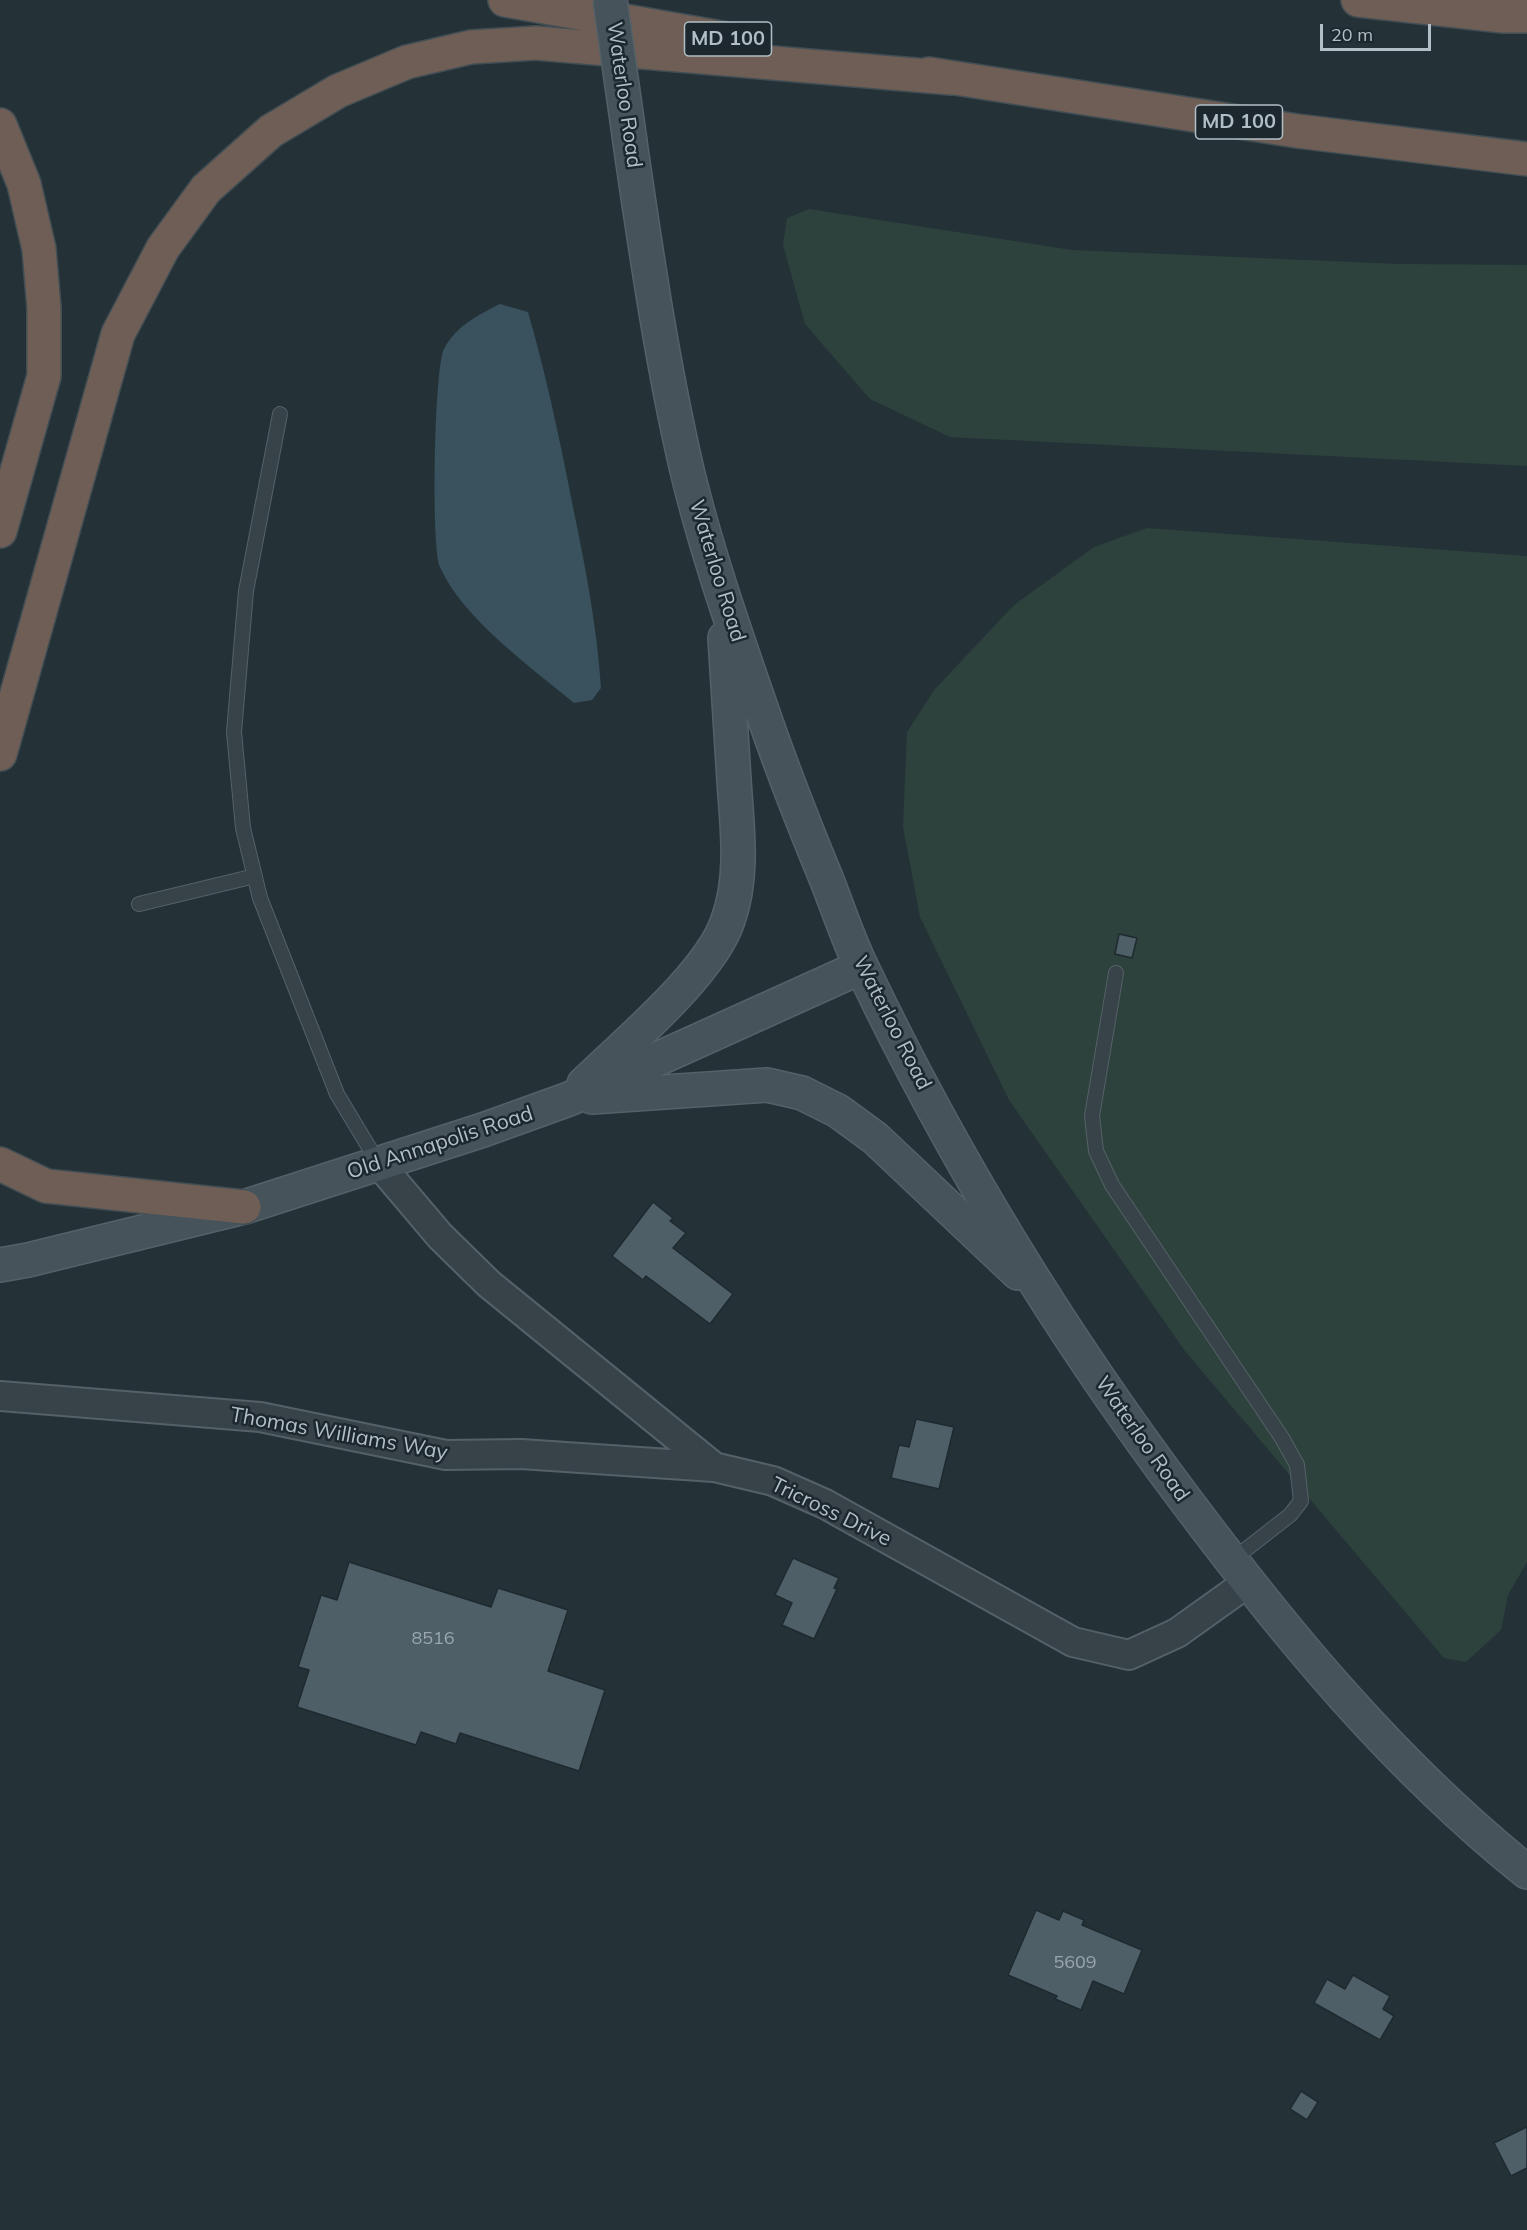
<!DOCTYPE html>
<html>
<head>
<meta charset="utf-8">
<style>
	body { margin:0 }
	#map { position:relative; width:1527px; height:2230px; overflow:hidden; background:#243238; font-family:Mulish,sans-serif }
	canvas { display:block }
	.scale { position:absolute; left:1320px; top:24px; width:111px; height:27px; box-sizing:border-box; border:3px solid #b2bec5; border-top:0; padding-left:8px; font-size:18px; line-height:21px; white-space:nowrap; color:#b2bec5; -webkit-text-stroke:4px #1d282e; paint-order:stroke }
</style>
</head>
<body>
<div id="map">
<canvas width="1527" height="2230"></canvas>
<div class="scale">20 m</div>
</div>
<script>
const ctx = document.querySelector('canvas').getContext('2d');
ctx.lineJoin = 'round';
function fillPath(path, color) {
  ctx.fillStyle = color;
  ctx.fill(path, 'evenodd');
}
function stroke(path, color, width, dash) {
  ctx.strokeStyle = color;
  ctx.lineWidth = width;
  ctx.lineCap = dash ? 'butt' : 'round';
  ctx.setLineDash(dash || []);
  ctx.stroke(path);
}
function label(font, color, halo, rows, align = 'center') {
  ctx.font = font + ' Mulish,sans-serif';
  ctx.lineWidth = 5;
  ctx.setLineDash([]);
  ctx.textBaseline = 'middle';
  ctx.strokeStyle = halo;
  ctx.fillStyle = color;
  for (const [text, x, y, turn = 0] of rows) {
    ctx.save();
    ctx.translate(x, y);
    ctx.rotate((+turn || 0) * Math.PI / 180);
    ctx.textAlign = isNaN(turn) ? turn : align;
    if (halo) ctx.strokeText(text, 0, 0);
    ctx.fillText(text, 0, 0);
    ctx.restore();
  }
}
const green = new Path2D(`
	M809,209L1072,250L1398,264L1527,265V466L950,437L870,399L805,324L783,245L787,218Z
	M1147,528L1527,556V1562L1508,1595L1501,1630L1466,1662L1444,1658L1185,1351L1009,1100L920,917L903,827L907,732L935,689L1014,605L1094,547Z`);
const water = new Path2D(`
	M500,304L528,312C547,378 561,445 574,512C586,570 597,628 601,688L592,700L574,703C532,668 462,618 440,567C431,548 434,368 444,349C456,326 478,315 500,304Z`);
const building = new Path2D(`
	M1119,934L1137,938L1132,958L1115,954Z
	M653,1202L673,1218L670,1221L686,1233L673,1248L733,1294L710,1324L646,1276L643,1280L612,1256Z
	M916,1419L954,1427L939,1489L891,1478L899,1445L909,1447Z
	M793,1558L839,1578L834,1588L837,1589L814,1639L782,1625L792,1603L775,1595Z
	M349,1562L491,1607L498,1588L568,1610L548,1671L605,1690L579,1771L460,1733L456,1744L421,1732L416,1745L297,1707L309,1670L298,1667L321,1595L337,1600Z
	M1036,1910L1059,1920L1063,1911L1084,1920L1082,1925L1142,1950L1124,1994L1093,1981L1081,2010L1055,1999L1057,1996L1008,1975Z
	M1353,1975L1390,1996L1383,2009L1394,2016L1380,2040L1314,2003L1327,1979L1345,1989Z
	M1301,2091L1318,2102L1307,2120L1290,2109Z
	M1527,2127V2168L1511,2176L1494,2143Z`);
const lane = new Path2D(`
	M280,414L246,591L234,732L243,828L260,898L337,1094L379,1164
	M139,904L255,876
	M1116,973L1092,1116L1096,1151L1112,1185L1282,1438L1297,1465L1301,1501L1290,1515L1231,1561`);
const street = new Path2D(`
	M379,1164L440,1236L489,1284L714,1467L773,1481L825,1504L1073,1642L1129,1655L1177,1633L1247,1583
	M0,1396L260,1417L446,1455L521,1454L714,1467`);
const secondary = new Path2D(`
	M633,163C648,265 663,366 686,466C705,546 732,624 759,702C779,761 802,820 826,878C838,908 848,940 863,970C952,1156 1062,1336 1187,1502C1289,1638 1394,1765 1527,1872
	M584,1084C625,1044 711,973 728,920C744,876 737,826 734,780C731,732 728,685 725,638
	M592,1097L767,1085L802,1093L838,1111L875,1138L1018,1273
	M0,1265L28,1260L244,1207L483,1130L569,1099L861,967`);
const highway = new Path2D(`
	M505,0L739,41
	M1358,0L1503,16H1527
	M929,74L1297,131L1527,159
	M0,125L24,184L39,249L44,308V376L0,531
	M0,754L118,334L163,248L206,189L271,131L338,91L407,62L471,47L536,43L951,78
	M0,1164L46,1186L244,1207`);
const secondaryBridge = new Path2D(`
	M610,0L633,163`);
const numberNames = [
	["8516",433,1639],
	["5609",1075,1963]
];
const shields = [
	[728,39,87],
	[1239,122,87]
];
const shieldNames = [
	["MD 100",728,39],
	["MD 100",1239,122]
];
const streetNames = [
	["Waterloo Road",624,95,82],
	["Waterloo Road",717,571,73],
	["Waterloo Road",892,1023,63],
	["Old Annapolis Road",440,1143,-18],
	["Thomas Williams Way",339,1434,10],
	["Waterloo Road",1142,1439,55],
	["Tricross Drive",831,1512,26]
];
fillPath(green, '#2d423c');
fillPath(water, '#39525e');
fillPath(building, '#4f5f67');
stroke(building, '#1f2a30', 1.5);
stroke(lane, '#556167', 16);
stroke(street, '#556167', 32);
stroke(secondary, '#556167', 36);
stroke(highway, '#424e54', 36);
stroke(lane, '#374349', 14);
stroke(street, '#374349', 28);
stroke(secondary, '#46535b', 33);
stroke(highway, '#6e5e55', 33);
stroke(secondaryBridge, '#556167', 36, []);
stroke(secondaryBridge, '#46535b', 33);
label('18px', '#99a6ae', null, numberNames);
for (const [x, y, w] of shields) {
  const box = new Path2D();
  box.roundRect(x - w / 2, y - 17, w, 34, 4.5);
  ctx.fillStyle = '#1d282e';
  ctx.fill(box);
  stroke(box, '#b2bec5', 1.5);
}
label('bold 20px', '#b2bec5', null, shieldNames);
label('21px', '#b2bec5', '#1d282e', streetNames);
</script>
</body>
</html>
